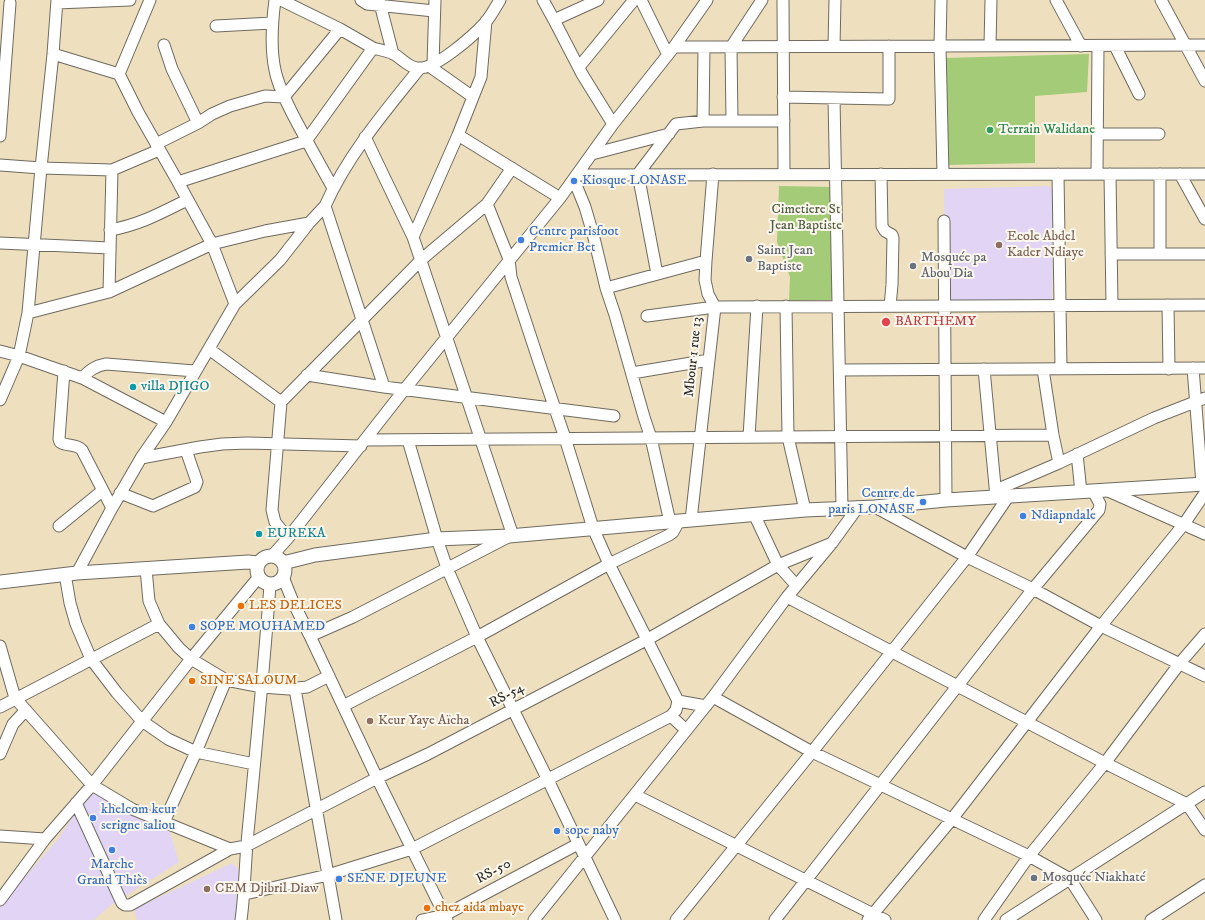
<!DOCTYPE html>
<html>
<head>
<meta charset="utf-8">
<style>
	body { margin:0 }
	canvas { display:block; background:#eee0bf }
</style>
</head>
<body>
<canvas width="1205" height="920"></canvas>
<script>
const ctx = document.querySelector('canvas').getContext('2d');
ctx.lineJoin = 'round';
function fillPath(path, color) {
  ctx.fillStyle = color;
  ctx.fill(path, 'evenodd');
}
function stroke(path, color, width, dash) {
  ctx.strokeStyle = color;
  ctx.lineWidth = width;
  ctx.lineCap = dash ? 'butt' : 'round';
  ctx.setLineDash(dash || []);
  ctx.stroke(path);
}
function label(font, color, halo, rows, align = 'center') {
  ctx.font = font + ' "IM FELL DW Pica",serif';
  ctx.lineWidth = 4;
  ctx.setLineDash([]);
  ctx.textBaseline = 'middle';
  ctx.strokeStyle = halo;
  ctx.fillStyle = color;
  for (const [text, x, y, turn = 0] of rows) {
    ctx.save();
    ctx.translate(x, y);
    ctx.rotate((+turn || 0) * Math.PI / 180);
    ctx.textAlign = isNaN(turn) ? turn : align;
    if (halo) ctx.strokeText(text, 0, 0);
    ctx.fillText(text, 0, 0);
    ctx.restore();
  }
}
const built = new Path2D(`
	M1049,186L1053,190L1052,300L946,301L944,189Z
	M95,792L168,826L179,862L111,905L94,920H0V906L58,839L83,802Z
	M232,863L239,870L235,920H137L134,909Z`);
const green = new Path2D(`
	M1089,54L1087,92L1035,96V163L946,165L943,58Z
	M779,186L835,187L834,293L831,300L789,301L790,277L777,242Z`);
const minor = new Path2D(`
	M150,0L119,74L138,112L178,182
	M275,0C272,23 270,47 275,70C278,85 285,99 292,113C305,138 319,163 333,188
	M281,0L340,29L373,48
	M361,0L367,4L434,11
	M379,0L393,54
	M543,0L554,20L598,0
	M641,0L668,55
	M783,0L784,174
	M941,0L940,46L943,174
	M1056,0L1081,46
	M1161,0L1205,81
	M57,3L130,0
	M554,20L582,74L613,124
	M216,26L272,23
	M164,45L172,69L198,123
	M834,46L835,0
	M990,46L991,0
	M1115,46L1139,94
	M674,47L1205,45
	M53,54L119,74
	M433,64L435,0
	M429,66L473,97L458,135L560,198
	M579,67L634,0
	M473,97L481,77L486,21
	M783,97L889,99V46
	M834,98L842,508
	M703,121L704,47
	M732,121L731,47L762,0
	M1097,134H1159
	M458,135L413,237L513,536
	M0,136L10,3
	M365,137L413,237
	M156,144L198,123L212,114L230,106L265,96L284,97L340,29
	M592,154L669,134
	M0,165L41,168L112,170L159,150
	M881,174L882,226L885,231L892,235L893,238L892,285L890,306
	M1058,174L1061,369
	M1097,174L1098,46
	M1110,174L1112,305
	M1180,174L1205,219
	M578,175L1205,174
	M574,180L585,207L593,234L606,288L615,315L644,417L651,438L670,522
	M487,204L509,259L511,277L539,362L565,438L593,528L609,564L678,701L676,710L671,716L686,730
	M944,221L946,500
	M309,223L265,231L212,244L178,182L306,141L373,48C380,50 388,51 394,54C402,59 408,67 417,68C434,71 474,35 485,23C491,16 495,8 500,0
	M110,230C139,225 161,213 187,200
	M0,243L110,248
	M1111,254H1205
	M1160,254V174
	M657,274L638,174L676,124L703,121H784
	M606,288L706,261
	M109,292L112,170
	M1168,305L1169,369
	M786,306L788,437L805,510
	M28,313L109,292L212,244L235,304
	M647,316L715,307L1205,305
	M209,349L281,402
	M0,351L19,356L82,378L166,422
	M1193,368L1202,484
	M984,369L996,497
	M1043,369L1053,435L1059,463
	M840,370L1205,368
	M64,371L59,439L60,442C67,447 76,443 82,450L112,508
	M632,373L709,360
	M307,375L384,387L614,416
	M82,378C90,370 95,366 106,364L195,371
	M384,387L325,206C347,156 386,110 420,68
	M0,400L19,356L28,313L41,168L53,54L57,0
	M749,437L757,306
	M366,440L1053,435
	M408,440L437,539L447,568L477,637L548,780L615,920
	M1077,454L1081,492
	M141,458L200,447L222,444L247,443L361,446
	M996,490L1059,463L1154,418L1205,398
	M1106,490L1205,534
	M120,493L153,506L195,487L197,482L186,450
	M875,507L967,557L1033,589L1101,626L1205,676
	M754,514L778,565L796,585
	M691,520L715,307L708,294L705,280L706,261L713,174
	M59,526L102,491
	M288,538L275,522L272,510L281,402L422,259L487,204L512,168
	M272,556L288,538L404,390L560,198L613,124L674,47L707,0
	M146,569L149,601L159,624L179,648L191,659L226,680L262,687L289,689L307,687L329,676
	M77,573L112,508L141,458L166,422L235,304L280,260L309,223L325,206
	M65,574L70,603L76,624L91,659L117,693L142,721L168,739L196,752L254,764
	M283,577L293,602L310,636L377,778L447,920
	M787,597L1105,763L1187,804L1205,830
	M310,636L353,617L508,537
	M0,646L15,698L92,785L132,809L230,849
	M295,689L336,920
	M713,697L812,752L1029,856L1070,879L1096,920
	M678,701L706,706
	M343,706L477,637L609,564L669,535L673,532L679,521
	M0,707L159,624
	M0,754L13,724L26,710
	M635,795L885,920
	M76,803L122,903L125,905H130L230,849L246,846L377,778L428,754L648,639L778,565L832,543
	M164,822L196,752L226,680
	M0,836L45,839
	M245,894L328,875L412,849L671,716
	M0,900L45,839L92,785L191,659L258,578
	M241,920C245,891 245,862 248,832C256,750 264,667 270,585
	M422,920L445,915L578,844
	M534,920L713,697L787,597L832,543L858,507
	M676,920L812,752L967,557L1008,497
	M775,920L1033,589L1099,510L1100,504L1093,491
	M868,920L952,819L1101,626L1184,524L1205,493
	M984,920L1029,856L1105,763L1180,663L1205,634
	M1006,920L1205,792
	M1151,920L1205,885`);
const major = new Path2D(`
	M257 570a14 14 0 1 1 28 0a14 14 0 1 1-28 0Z
	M283,563L315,555L437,539L509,536L805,510L875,507L946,500L1205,484
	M0,582L77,573L248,562L258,563`);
const markers = [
	[990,130,4,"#2e9e5b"],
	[574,181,4,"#3f7fe0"],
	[521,240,4,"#3f7fe0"],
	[999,245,4,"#8d6e63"],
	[749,259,4,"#6b7280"],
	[913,266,4,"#6b7280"],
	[886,322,5,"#e0444e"],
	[133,387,4,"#0f9aa8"],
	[923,502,4,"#3f7fe0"],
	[1023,516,4,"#3f7fe0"],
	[259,534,4,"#0f9aa8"],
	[241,606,4,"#e8710a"],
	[192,627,4,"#3f7fe0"],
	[192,681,4,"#e8710a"],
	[370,721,4,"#8d6e63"],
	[93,818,4,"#3f7fe0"],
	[557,831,4,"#3f7fe0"],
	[112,850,4,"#3f7fe0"],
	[1034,878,4,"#6b7280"],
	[339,879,4,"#3f7fe0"],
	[207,889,4,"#8d6e63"],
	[427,908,4,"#e8710a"]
];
const leisureNames = [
	["Terrain Walidane",998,130]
];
const shopNames = [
	["Kiosque LONASE",582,181],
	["Centre parisfoot",529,232],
	["Premier Bet",529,248],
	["Centre de",915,494,"right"],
	["paris LONASE",915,510,"right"],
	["Ndiapndale",1031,516],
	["SOPE MOUHAMED",200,627],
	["khelcom keur",101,810],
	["serigne saliou",101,826],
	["sope naby",565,831],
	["Marche",112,865,"center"],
	["Grand Thiès",112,881,"center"],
	["SENE DJEUNE",347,879]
];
const parkNames = [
	["Cimetiere St",806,210],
	["Jean Baptiste",806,226]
];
const educationNames = [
	["Ecole Abdel",1007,237],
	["Kader Ndiaye",1007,253],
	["Keur Yaye Aïcha",378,721],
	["CEM Djibril Diaw",215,889]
];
const worshipNames = [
	["Saint Jean",757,251],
	["Baptiste",757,267],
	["Mosquée pa",921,258],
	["Abou Dia",921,274],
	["Mosquée Niakhaté",1042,878]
];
const healthNames = [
	["BARTHEMY",895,322]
];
const streetNames = [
	["Mbour 1 rue 13",694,357,-84],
	["RS-54",507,696,-28],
	["RS-50",494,872,-28]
];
const cultureNames = [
	["villa DJIGO",141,387],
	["EUREKA",267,534]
];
const foodNames = [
	["LES DELICES",249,606],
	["SINE SALOUM",200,681],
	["chez aida mbaye",435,908]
];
fillPath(built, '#e1d4f4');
fillPath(green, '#a4cc78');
stroke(minor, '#6f6a5f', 13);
stroke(major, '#6f6a5f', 15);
stroke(minor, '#fff', 11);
stroke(major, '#fff', 13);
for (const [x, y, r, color] of markers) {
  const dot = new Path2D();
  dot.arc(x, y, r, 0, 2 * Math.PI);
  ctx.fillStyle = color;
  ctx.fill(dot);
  stroke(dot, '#fbf7ec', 1.5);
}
label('14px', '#27864d', '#fbf7ec', leisureNames, 'left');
label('14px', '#366cbe', '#fbf7ec', shopNames, 'left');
label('14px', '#4f5b42', '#fbf7ec', parkNames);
label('14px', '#785e54', '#fbf7ec', educationNames, 'left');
label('14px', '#5b616d', '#fbf7ec', worshipNames, 'left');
label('14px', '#be3a42', '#fbf7ec', healthNames, 'left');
label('14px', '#2b2b2b', '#fbf7ec', streetNames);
label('14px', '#0d838f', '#fbf7ec', cultureNames, 'left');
label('14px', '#c56008', '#fbf7ec', foodNames, 'left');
</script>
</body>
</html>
